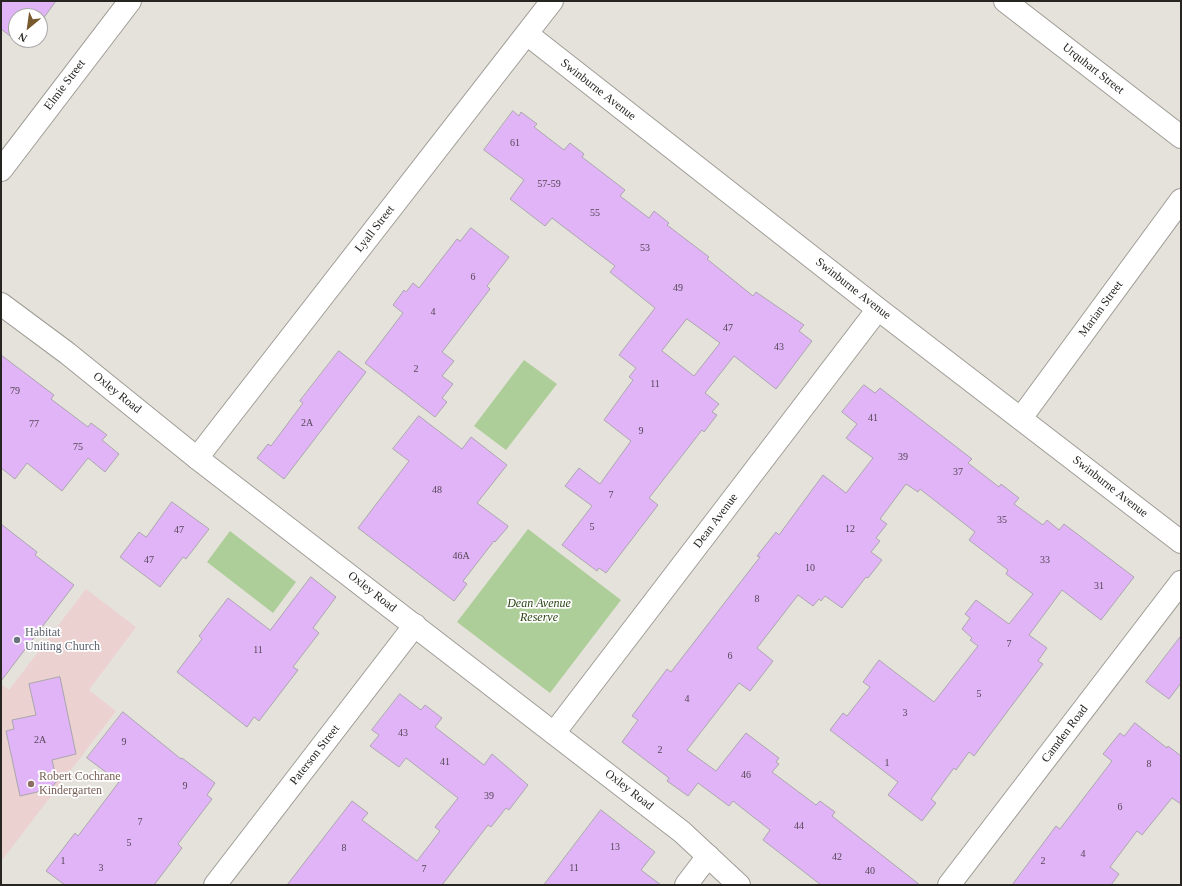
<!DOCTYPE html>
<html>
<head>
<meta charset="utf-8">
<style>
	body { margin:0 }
	#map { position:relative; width:1182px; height:886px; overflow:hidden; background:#e5e2db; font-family:"Times New Roman",serif }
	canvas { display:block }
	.frame { position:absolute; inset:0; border:2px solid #262522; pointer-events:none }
	.north { position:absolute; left:8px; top:8px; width:40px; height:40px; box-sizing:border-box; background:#fff; border:1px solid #a8a8a7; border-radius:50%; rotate:209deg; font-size:11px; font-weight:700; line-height:16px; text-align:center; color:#262522 }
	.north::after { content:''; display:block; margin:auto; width:14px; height:18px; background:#77592d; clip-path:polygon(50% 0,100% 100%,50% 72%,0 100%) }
</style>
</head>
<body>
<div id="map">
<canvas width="1182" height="886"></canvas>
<div class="frame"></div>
<div class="north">N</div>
</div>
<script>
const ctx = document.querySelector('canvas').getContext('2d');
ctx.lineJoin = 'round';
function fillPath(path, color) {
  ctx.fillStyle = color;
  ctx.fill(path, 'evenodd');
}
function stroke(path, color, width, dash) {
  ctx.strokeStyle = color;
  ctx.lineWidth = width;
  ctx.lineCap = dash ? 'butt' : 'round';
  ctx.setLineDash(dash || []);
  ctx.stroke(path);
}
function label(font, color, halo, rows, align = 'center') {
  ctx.font = font + ' "Times New Roman",serif';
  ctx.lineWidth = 3.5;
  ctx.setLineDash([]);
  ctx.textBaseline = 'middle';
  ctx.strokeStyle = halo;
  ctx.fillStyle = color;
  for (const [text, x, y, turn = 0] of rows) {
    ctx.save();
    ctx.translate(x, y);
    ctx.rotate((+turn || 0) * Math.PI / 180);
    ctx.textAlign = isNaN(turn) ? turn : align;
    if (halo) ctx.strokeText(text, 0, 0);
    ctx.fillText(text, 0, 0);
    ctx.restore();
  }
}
const education = new Path2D(`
	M86,589L136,627L89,690L116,711L3,859L1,858V684L9,690Z`);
const green = new Path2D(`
	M524,360L557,384L506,450L474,426Z
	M528,529L621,600L550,693L457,622Z
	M230,531L296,582L273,613L207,562Z`);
const building = new Path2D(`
	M1,1H56L40,23V16H16V40H27L23,46L1,29Z
	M513,111L519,116L521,112L537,124L534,127L564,150L570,143L584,154L582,157L625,190L620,196L649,218L654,211L669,223L667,225L709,257L707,259L753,296L756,292L804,325L799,331L812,341L776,389L734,356L705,393L719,404L712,412L717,415L704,432L702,430L649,498L658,505L606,573L599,568L597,571L562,545L592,506L565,486L579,468L600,484L631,441L604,420L633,380L629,377L636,368L619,355L655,308L610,272L615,266L552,218L545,226L510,199L524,180L484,150ZM687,319L720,343L694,376L662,351Z
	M471,228L509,257L487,286L490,289L442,352L454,361L442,376L453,384L442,398L447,402L435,417L365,363L403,313L393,305L404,290L406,292L413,283L419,288L457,239L460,241Z
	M339,351L366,372L284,479L257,458L268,444L271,446L303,403L300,401Z
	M1,355L54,395L51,399L88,427L91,423L107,435L102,440L119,454L105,472L88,458L62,491L27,463L15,479L1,468Z
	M864,385L875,393L880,388L972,459L968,463L999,487L1001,484L1019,498L1014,504L1043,525L1047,520L1059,530L1064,524L1134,577L1101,620L1062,590L1029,635L1047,648L1038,661L1043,664L974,756L969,752L956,770L954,768L931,799L936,803L922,821L888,795L898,782L830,730L843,713L847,716L870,687L863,682L879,660L934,702L978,646L970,640L972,638L962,629L970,618L965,614L976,600L1009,624L1033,594L1006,574L1008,570L969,540L975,532L920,489L918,492L906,484L880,519L887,524L876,538L880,541L871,552L882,560L868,578L866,577L842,608L825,596L821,601L819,599L813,606L798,595L757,648L773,661L750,691L739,683L687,750L716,771L746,733L779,758L776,762L779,764L772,772L816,805L820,801L835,812L832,816L920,885H821L763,840L770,830L733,801L729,806L698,783L688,796L667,781L669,778L622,742L638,720L632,716L667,669L671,672L760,557L757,556L776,532L779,535L823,475L846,493L873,458L846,438L857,424L842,412Z
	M419,416L462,449L471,437L507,465L477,503L508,526L507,528L495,542L494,541L463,581L467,584L454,601L358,528L409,461L393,449Z
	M172,502L209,529L186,559L183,557L160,587L120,557L139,532L146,537Z
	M1,524L37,552L35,555L74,585L1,681Z
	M311,577L336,597L313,628L319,633L293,667L298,670L259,721L254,717L247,727L177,672L202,639L199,636L228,598L270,630Z
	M1181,636V683L1169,699L1146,682Z
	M60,677L76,754L52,760L57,781L50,789L20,796L6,731L14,729L12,720L36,715L29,684Z
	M400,694L421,710L425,705L442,718L435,727L484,765L492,754L528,785L509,810L506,808L491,827L488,825L442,885H287L352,801L368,813L362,820L417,861L440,831L435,827L458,798L406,758L399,767L370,746L379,735L372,730Z
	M123,712L181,759L182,758L215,783L207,795L212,799L178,844L182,848L154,885H65L46,871L75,833L78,836L119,782L87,758Z
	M1135,723L1167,748L1168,746L1181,756V804L1172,798L1142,835L1137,831L1110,867L1119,874L1111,885H1012L1056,826L1060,829L1112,761L1103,754L1120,733L1124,736Z
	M601,810L655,852L641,870L661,885H544Z`);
const street = new Path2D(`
	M1005,1L1181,137
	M527,34L878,309L1181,542
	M1,170L130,1
	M1021,418L1181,200
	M197,458L552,1
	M554,733L878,309
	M215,885L415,625
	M686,885L708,856
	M949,885L1181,582`);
const secondary = new Path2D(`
	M1,304L67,353L197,458L682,832L739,885`);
const markers = [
	[17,640,4,"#6b7280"],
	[31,784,4,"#8d6e63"]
];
const numberNames = [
	["61",515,143],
	["57-59",549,184],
	["55",595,213],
	["53",645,248],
	["6",473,277],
	["49",678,288],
	["4",433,312],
	["47",728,328],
	["43",779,347],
	["2",416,369],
	["11",655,384],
	["79",15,391],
	["41",873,418],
	["2A",307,423],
	["77",34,424],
	["9",641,431],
	["75",78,447],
	["39",903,457],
	["37",958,472],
	["48",437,490],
	["7",611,495],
	["35",1002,520],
	["5",592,527],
	["12",850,529],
	["47",179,530],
	["46A",461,556],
	["47",149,560],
	["33",1045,560],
	["10",810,568],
	["31",1099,586],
	["8",757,599],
	["7",1009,644],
	["11",258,650],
	["6",730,656],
	["5",979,694],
	["4",687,699],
	["3",905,713],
	["43",403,733],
	["2A",40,740],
	["9",124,742],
	["2",660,750],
	["41",445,762],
	["1",887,763],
	["8",1149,764],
	["46",746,775],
	["9",185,786],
	["39",489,796],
	["6",1120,807],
	["7",140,822],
	["44",799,826],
	["5",129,843],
	["13",615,847],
	["8",344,848],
	["4",1083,854],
	["42",837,857],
	["1",63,861],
	["2",1043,861],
	["3",101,868],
	["11",574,868],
	["7",424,869],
	["40",870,871]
];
const streetNames = [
	["Urquhart Street",1093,69,38],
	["Elmie Street",65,85,-53],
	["Swinburne Avenue",598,90,38],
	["Lyall Street",375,229,-52],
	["Swinburne Avenue",853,289,38],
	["Marian Street",1101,309,-54],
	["Oxley Road",117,393,39],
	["Swinburne Avenue",1110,487,38],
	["Dean Avenue",716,521,-53],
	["Oxley Road",372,592,38],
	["Camden Road",1065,734,-53],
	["Paterson Street",315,755,-52],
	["Oxley Road",629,790,38]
];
const parkNames = [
	["Dean Avenue",539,604],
	["Reserve",539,618]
];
const worshipNames = [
	["Habitat",25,633],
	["Uniting Church",25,647]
];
const educationNames = [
	["Robert Cochrane",39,777],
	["Kindergarten",39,791]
];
fillPath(education, '#ecd1d1');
fillPath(green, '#aece99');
fillPath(building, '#e1b3f7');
stroke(building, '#aaa6ad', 1);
stroke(street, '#9f9c96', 24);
stroke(secondary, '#9f9c96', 24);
stroke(street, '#fff', 22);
stroke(secondary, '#fff', 22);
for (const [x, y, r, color] of markers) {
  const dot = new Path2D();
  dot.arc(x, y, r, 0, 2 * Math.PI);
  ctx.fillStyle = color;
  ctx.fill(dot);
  stroke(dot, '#fff', 1.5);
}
label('10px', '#554857', null, numberNames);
label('12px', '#262522', '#fff', streetNames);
label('italic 12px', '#2a4312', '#fff', parkNames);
label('12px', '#5b616d', '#fff', worshipNames, 'left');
label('12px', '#785e54', '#fff', educationNames, 'left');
</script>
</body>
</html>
